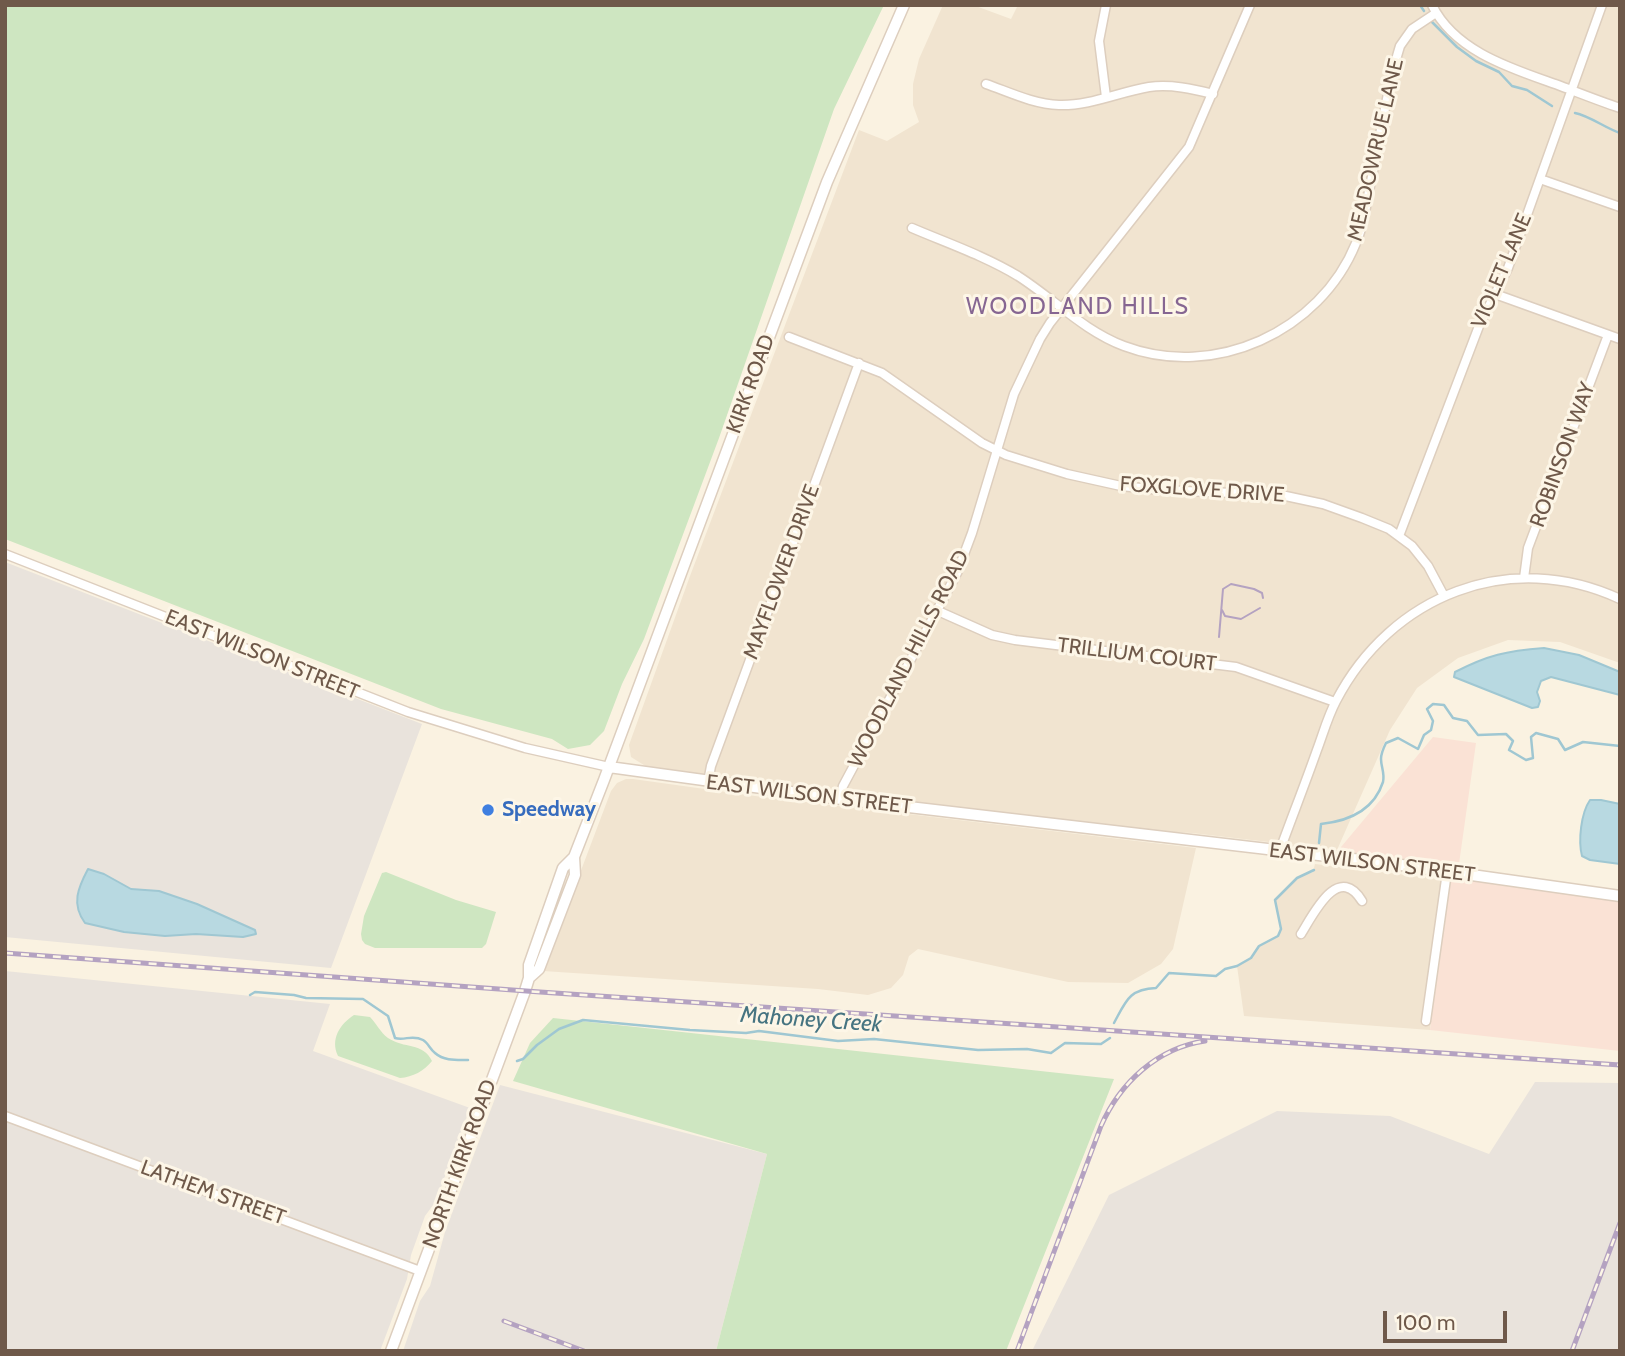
<!DOCTYPE html>
<html>
<head>
<meta charset="utf-8">
<style>
	body { margin:0 }
	#map { position:relative; width:1625px; height:1356px; overflow:hidden; background:#faf2e1; font-family:Cabin,sans-serif }
	canvas { display:block }
	.frame { position:absolute; inset:0; border:7px solid #6f594a; pointer-events:none }
	.scale { position:absolute; left:1383px; top:1311px; width:124px; height:32px; box-sizing:border-box; border:4px solid #6f594a; border-top:0; padding-left:9px; font-size:21px; line-height:24px; white-space:nowrap; color:#6f594a; -webkit-text-stroke:5px #fdf6e7; paint-order:stroke }
</style>
</head>
<body>
<div id="map">
<canvas width="1625" height="1356"></canvas>
<div class="frame"></div>
<div class="scale">100 m</div>
</div>
<script>
const ctx = document.querySelector('canvas').getContext('2d');
ctx.lineJoin = 'round';
function fillPath(path, color) {
  ctx.fillStyle = color;
  ctx.fill(path, 'evenodd');
}
function stroke(path, color, width, dash) {
  ctx.strokeStyle = color;
  ctx.lineWidth = width;
  ctx.lineCap = dash ? 'butt' : 'round';
  ctx.setLineDash(dash || []);
  ctx.stroke(path);
}
function label(font, color, halo, rows, align = 'center') {
  ctx.font = font + ' Cabin,sans-serif';
  ctx.lineWidth = 6;
  ctx.setLineDash([]);
  ctx.textBaseline = 'middle';
  ctx.strokeStyle = halo;
  ctx.fillStyle = color;
  for (const [text, x, y, turn = 0] of rows) {
    ctx.save();
    ctx.translate(x, y);
    ctx.rotate((+turn || 0) * Math.PI / 180);
    ctx.textAlign = isNaN(turn) ? turn : align;
    if (halo) ctx.strokeText(text, 0, 0);
    ctx.fillText(text, 0, 0);
    ctx.restore();
  }
}
const residential = new Path2D(`
	M943,5H973L1011,19L1018,5H1620V663L1560,642L1508,640L1458,658L1417,688L1390,730L1337,850L1192,833L1139,830L870,797L647,767L631,757L629,745L690,576L859,130L887,141L919,122L913,105V84L919,59Z
	M626,779H633L755,796L1196,848L1173,949L1161,964L1128,983L1068,982L918,949L909,956L903,975L891,988L868,995L818,989L543,971L611,791L617,783Z
	M1315,864L1448,880L1430,1030L1244,1016L1237,966L1251,958L1259,946L1278,936L1281,929L1275,900L1297,878L1313,872Z`);
const commercial = new Path2D(`
	M1433,737L1476,743L1458,871L1336,853Z
	M1449,878L1620,900V1051L1430,1030Z`);
const industrial = new Path2D(`
	M5,562L422,724L331,968L5,937Z
	M5,971L330,1004L313,1051L470,1108L436,1201L425,1216L411,1255L407,1279L380,1351H5Z
	M1535,1082L1620,1083V1351H1032L1109,1195L1277,1111L1390,1116L1489,1154Z
	M500,1085L767,1154L716,1351H403L420,1301L430,1286L445,1232Z`);
const green = new Path2D(`
	M5,5H884L834,109L719,438L644,639L622,684L604,731L590,745L568,749L552,739L441,709L5,539Z
	M386,872L456,900L496,912L486,944L482,948H375L365,944L362,940L361,934L364,916L382,873Z
	M354,1015L370,1017C377,1024 380,1032 388,1038C404,1049 423,1042 432,1061C424,1071 413,1077 400,1078L338,1056C330,1039 340,1024 354,1015Z
	M553,1018L1114,1079L1006,1351H716L767,1154L513,1081L530,1043Z`);
const water = new Path2D(`
	M1544,648L1579,655L1620,672V695L1551,677L1541,681L1537,692L1540,701L1538,707L1532,708L1454,677L1455,672C1488,655 1506,651 1544,648Z
	M1590,800H1601L1620,804V864L1590,860L1582,856C1578,841 1581,813 1590,800Z
	M88,869L104,874L131,889L159,891L197,904L255,930L256,934L243,937L196,934L165,936L124,932L85,923C71,904 78,888 88,869Z`);
const stream = new Path2D(`
	M1420,5L1424,11
	M1432,22L1457,47L1476,61L1499,72L1512,86L1527,90L1552,106
	M1575,113C1590,116 1605,128 1620,133
	M1319,843L1321,824C1349,821 1374,810 1383,782C1385,773 1381,767 1381,759C1381,754 1384,747 1386,743L1398,738L1418,749L1424,735L1431,730L1433,721L1427,709L1433,704L1444,705L1453,718L1467,721L1478,735L1506,734L1513,741L1509,750L1526,760L1533,758L1531,737L1536,733L1558,739L1565,750L1583,742L1620,746
	M250,995L255,992L294,995L306,998L363,999L388,1016L395,1038C405,1041 412,1034 423,1040C428,1043 430,1049 435,1053C444,1061 456,1060 468,1060
	M1114,1023C1126,1001 1129,989 1156,988L1169,973L1216,976L1225,969L1237,966L1251,958L1259,946L1278,936L1281,929L1275,900L1297,878L1314,870
	M517,1061L523,1059L537,1045L559,1029L583,1020L690,1030L746,1033L759,1031L838,1041L874,1039L978,1050L1027,1049L1051,1053L1065,1043L1101,1044L1110,1038`);
const minor = new Path2D(`
	M1106,5L1099,41L1106,97
	M1432,5C1455,52 1513,69 1558,85C1579,93 1599,101 1620,108
	M986,84C1009,92 1033,104 1059,105C1090,106 1119,92 1149,87C1171,84 1193,89 1213,94
	M1540,179L1620,207
	M912,228C947,243 985,256 1018,276C1054,299 1084,331 1124,346C1214,380 1320,332 1356,243C1364,225 1366,205 1370,186C1380,140 1386,91 1400,46L1412,29L1436,13
	M1495,294L1620,339
	M789,337L882,373L982,443L1006,455L1067,474L1121,486L1161,490L1281,495L1323,504L1362,518L1389,529L1412,546L1428,566L1444,596
	M1399,536L1479,326L1508,268L1602,5
	M5,554L408,712L525,748L609,767
	M1524,578L1528,548L1608,335
	M938,611L992,635L1015,640L1236,667L1335,702
	M708,782L711,766L859,363
	M840,799L843,786L957,573L972,533L1014,394L1040,339L1050,323L1189,147L1250,5
	M1280,850C1292,817 1305,784 1317,750C1323,734 1328,716 1336,701C1391,595 1510,548 1620,599
	M1301,934C1313,915 1338,862 1362,901
	M1426,1021L1447,872
	M5,1116L420,1271`);
const tertiary = new Path2D(`
	M609,767L849,800L1387,863L1620,896
	M529,978L539,969L575,875L574,857
	M391,1351L525,991L529,978V965L563,868L574,857L604,780L827,182L904,5`);
const tram = new Path2D(`
	M1222,610L1225,616L1241,619L1260,608
	M1219,637L1223,589L1231,584L1254,589L1262,593L1263,598`);
const rail = new Path2D(`
	M5,953L540,992L1620,1065
	M504,1321L584,1351
	M1017,1351L1101,1126C1120,1083 1157,1048 1205,1041
	M1572,1351L1620,1223`);
const markers = [
	[488,810,7,"#3f7fe0"]
];
const streetNames = [
	["MEADOWRUE LANE",1376,150,-77],
	["VIOLET LANE",1502,271,-67],
	["KIRK ROAD",751,384,-70],
	["ROBINSON WAY",1563,455,-70],
	["FOXGLOVE DRIVE",1202,490,4],
	["MAYFLOWER DRIVE",782,572,-70],
	["EAST WILSON STREET",262,655,22],
	["TRILLIUM COURT",1137,655,7],
	["WOODLAND HILLS ROAD",909,659,-63],
	["EAST WILSON STREET",809,795,7],
	["EAST WILSON STREET",1372,863,7],
	["NORTH KIRK ROAD",460,1164,-70],
	["LATHEM STREET",213,1193,20]
];
const shopNames = [
	["Speedway",502,810]
];
const neighbourhoodNames = [
	["WOODLAND HILLS",1078,307]
];
const waterNames = [
	["Mahoney Creek",811,1020,4]
];
fillPath(residential, '#f1e4d0');
fillPath(commercial, '#fae2d5');
fillPath(industrial, '#e9e3dc');
fillPath(green, '#cee6c1');
fillPath(water, '#b8d9e1');
stroke(water, '#9fc7d2', 2);
stroke(stream, '#9fc7d2', 2.5);
stroke(minor, '#ddcebe', 11);
stroke(tertiary, '#ddcebe', 13);
stroke(minor, '#fff', 8);
stroke(tertiary, '#fff', 10);
stroke(tram, '#b4a2c1', 2);
stroke(rail, '#b4a2c1', 5);
stroke(rail, '#fdf6e7', 2.5, [8]);
for (const [x, y, r, color] of markers) {
  const dot = new Path2D();
  dot.arc(x, y, r, 0, 2 * Math.PI);
  ctx.fillStyle = color;
  ctx.fill(dot);
  stroke(dot, '#fdf6e7', 2.5);
}
label('21px', '#6f594a', '#fdf6e7', streetNames);
label('bold 21px', '#366cbe', '#fdf6e7', shopNames, 'left');
ctx.letterSpacing = '2px';
label('23px', '#866692', '#fdf6e7', neighbourhoodNames);
ctx.letterSpacing = '0px';
label('italic 23px', '#467481', '#fdf6e7', waterNames);
</script>
</body>
</html>
